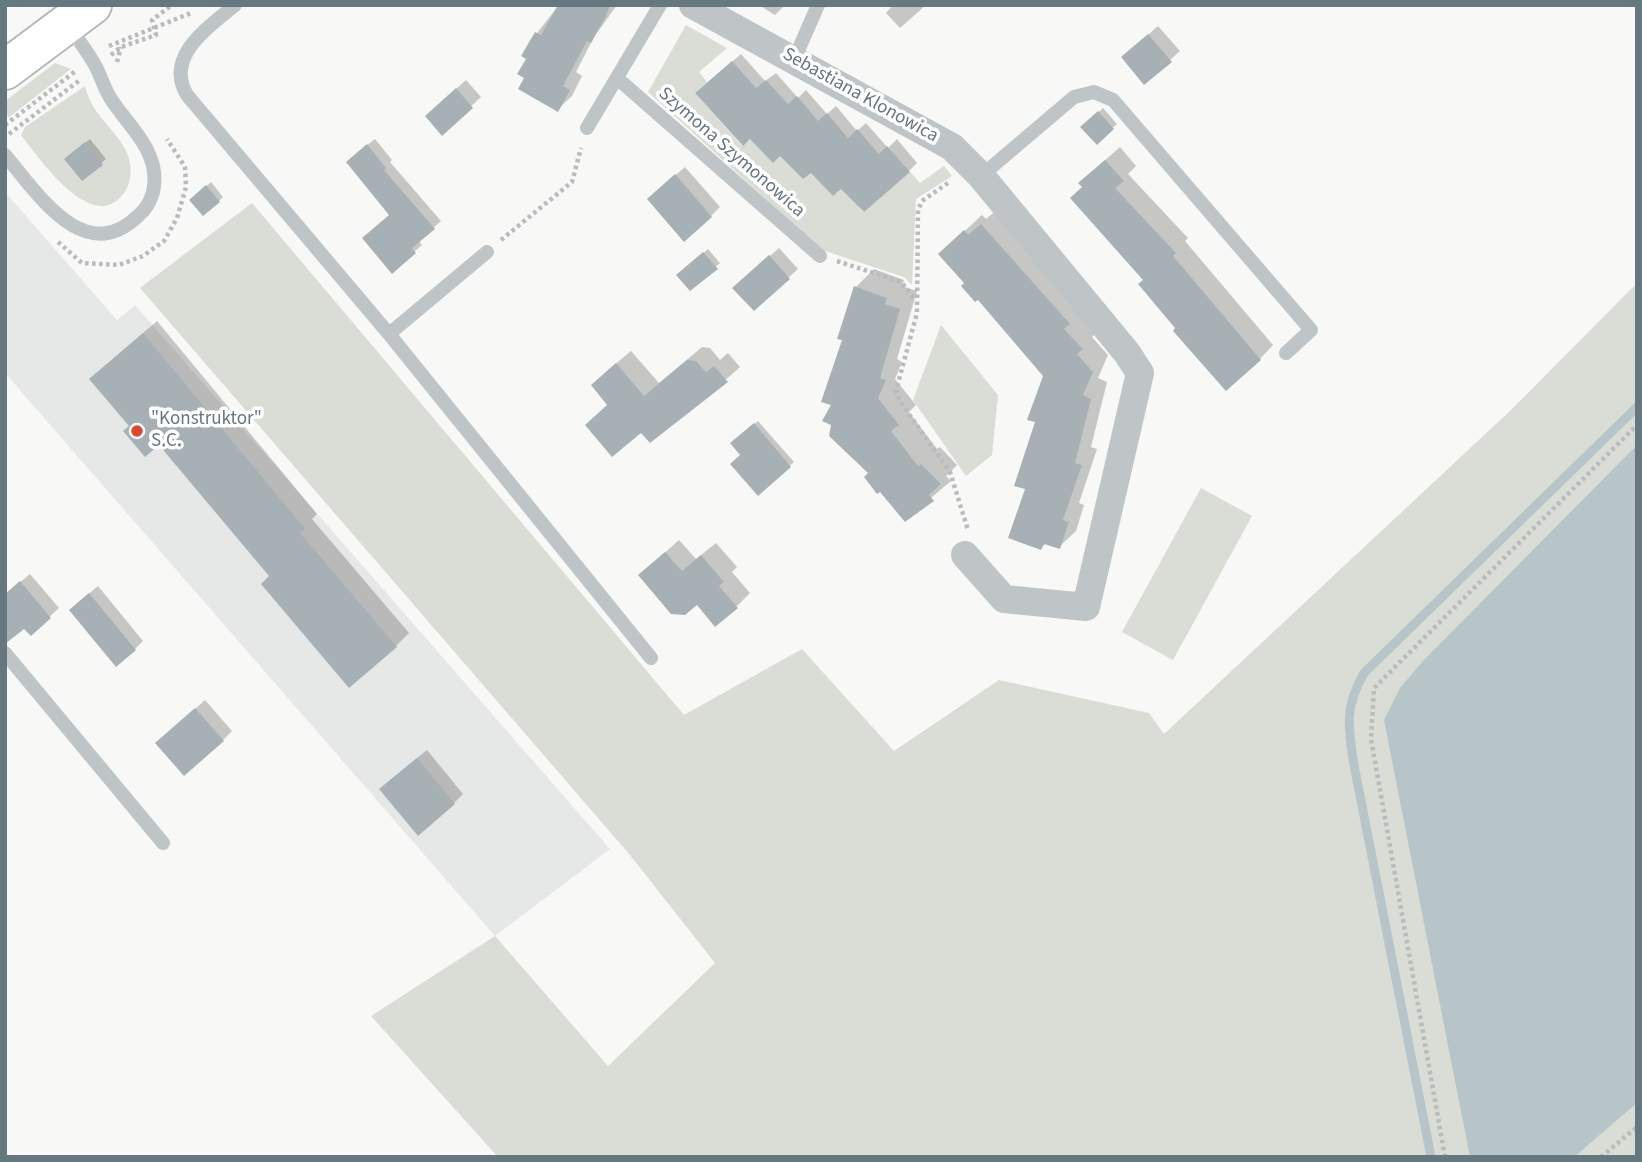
<!DOCTYPE html>
<html>
<head>
<meta charset="utf-8">
<style>
	body { margin:0 }
	#map { position:relative; width:1642px; height:1162px; overflow:hidden; background:#f8f8f6; font-family:"Source Sans 3",sans-serif }
	canvas { display:block }
	.frame { position:absolute; inset:0; border:7px solid #65777f; pointer-events:none }
</style>
</head>
<body>
<div id="map">
<canvas width="1642" height="1162"></canvas>
<div class="frame"></div>
</div>
<script>
const ctx = document.querySelector('canvas').getContext('2d');
ctx.lineJoin = 'round';
function fillPath(path, color) {
  ctx.fillStyle = color;
  ctx.fill(path, 'evenodd');
}
function stroke(path, color, width, dash) {
  ctx.strokeStyle = color;
  ctx.lineWidth = width;
  ctx.lineCap = dash ? 'butt' : 'round';
  ctx.setLineDash(dash || []);
  ctx.stroke(path);
}
function label(font, color, halo, rows, align = 'center') {
  ctx.font = font + ' "Source Sans 3",sans-serif';
  ctx.lineWidth = 7;
  ctx.setLineDash([]);
  ctx.textBaseline = 'middle';
  ctx.strokeStyle = halo;
  ctx.fillStyle = color;
  for (const [text, x, y, turn = 0] of rows) {
    ctx.save();
    ctx.translate(x, y);
    ctx.rotate((+turn || 0) * Math.PI / 180);
    ctx.textAlign = isNaN(turn) ? turn : align;
    if (halo) ctx.strokeText(text, 0, 0);
    ctx.fillText(text, 0, 0);
    ctx.restore();
  }
}
const built = new Path2D(`
	M5,192L117,320L135,305L610,849L495,936L5,373Z`);
const green = new Path2D(`
	M686,25L727,48L699,72L707,82L695,93L742,146L753,137L773,162L783,154L803,179L813,170L833,196L843,187L863,212L910,172L920,183L944,166L952,176L916,199L912,285L904,277L822,250L648,92Z
	M55,63L71,69L8,118L5,101Z
	M85,86C93,118 116,128 127,153C132,164 132,180 126,190C95,240 39,158 21,135L25,127Z
	M252,203L684,715L802,649L894,751L999,680L1149,713L1164,734L1511,410L1637,283V1157H498L371,1016L495,936L608,1066L715,963L630,855L140,288Z
	M941,325L998,395L992,455L966,476L913,400Z
	M1201,488L1252,516L1173,660L1122,632Z`);
const water = new Path2D(`
	M1637,445V1103L1574,1157H1470L1384,720L1400,688L1422,662Z`);
const shadow = new Path2D(`
	M559,5H617L594,37L576,72L582,76L572,96L558,109L526,77L537,33Z
	M759,5H785L775,15Z
	M893,5H926L900,28L886,13Z
	M1158,26L1180,51L1145,83L1132,49Z
	M741,54L765,81L776,73L798,98L806,90L827,114L836,106L857,131L866,123L888,148L897,139L917,163L909,171L841,187L811,170L705,85Z
	M466,80L481,97L442,133L436,107Z
	M1103,108L1117,124L1097,142L1083,127Z
	M90,139L106,159L82,179L70,155Z
	M375,139L392,160L390,162L441,221L419,241L422,245L392,271L390,214L355,155Z
	M1120,147L1136,166L1128,174L1188,238L1185,241L1273,345L1260,359L1178,328L1084,186L1094,170Z
	M685,167L720,207L711,216L658,190Z
	M211,182L223,197L219,201L195,196Z
	M998,209L1098,331L1092,337L1108,355L1098,378L1107,382L1091,447L1097,449L1079,503L1084,505L1076,531L1059,547L1046,543L1041,548L1027,488L1045,376L966,283L957,238L982,215L986,219Z
	M779,248L798,269L754,309L743,279Z
	M708,249L720,263L690,289L682,271Z
	M874,269L904,280L902,286L917,291L897,359L902,362L895,379L916,405L909,412L937,449L940,447L957,465L946,476L951,481L905,520L870,473L833,404L856,287Z
	M157,321L317,514L312,519L409,633L396,646L271,576L159,443L105,366Z
	M702,347L710,348L720,360L728,353L740,367L688,413L686,410L609,404L607,371L631,351L659,383Z
	M758,421L794,462L758,494L736,440Z
	M679,540L696,559L716,543L737,567L732,572L750,593L737,606L697,603L640,575Z
	M30,574L59,608L31,634L5,595Z
	M98,586L143,641L135,649L79,602Z
	M205,700L232,731L223,740L167,734Z
	M427,750L463,794L454,803L390,780Z`);
const stream = new Path2D(`
	M1431,1157L1353,760C1348,723 1345,707 1364,673L1637,407`);
const building = new Path2D(`
	M558,5H610L605,18L591,43L587,41L563,86L570,90L558,112L518,89L524,78L517,74L526,59L521,56L535,32L541,35Z
	M1148,34L1172,62L1144,85L1121,57Z
	M732,61L756,88L766,80L788,104L797,96L818,121L827,113L848,138L857,129L879,154L887,146L910,172L864,212L841,189L833,196L811,173L803,179L780,156L773,163L750,139L743,146L695,93Z
	M456,88L473,108L442,136L425,116Z
	M1098,111L1114,129L1097,145L1080,127Z
	M85,142L103,165L82,181L64,159Z
	M367,144L386,168L384,170L435,229L412,248L416,253L392,274L362,238L389,215L346,162Z
	M1105,160L1124,181L1115,188L1176,253L1173,256L1261,360L1226,391L1173,331L1175,328L1138,284L1143,280L1070,198L1082,187L1078,183Z
	M675,174L712,217L684,242L647,199Z
	M206,185L220,202L203,216L189,200Z
	M981,224L1070,324L1064,329L1083,349L1077,354L1093,372L1083,395L1091,399L1075,463L1082,465L1063,520L1069,522L1060,549L1044,544L1041,550L1008,538L1025,489L1014,486L1035,422L1027,420L1043,376L978,300L975,302L961,286L964,283L938,254L964,230L968,235Z
	M703,252L718,269L690,291L676,275Z
	M769,255L790,279L754,311L732,288Z
	M854,286L887,298L885,304L900,309L880,378L886,380L878,398L899,425L891,431L918,466L921,464L941,484L929,495L934,501L905,522L880,492L877,494L864,477L868,473L829,436L831,425L822,421L831,405L821,402L842,340L837,339Z
	M143,333L305,529L300,533L397,647L349,688L261,584L269,576L159,445L145,457L123,431L129,426L89,379Z
	M687,360L696,361L706,372L714,366L728,382L650,443L641,433L612,457L585,425L607,405L591,385L616,363L644,396Z
	M754,423L791,467L758,496L730,464L740,455L730,443Z
	M665,552L682,571L701,555L724,582L719,586L738,608L715,627L697,605L685,615L671,614L638,575Z
	M20,581L51,618L31,636L24,629L5,644V594Z
	M89,593L136,650L116,667L69,610Z
	M195,708L224,741L184,776L155,743Z
	M417,758L455,804L418,836L379,789Z`);
const path = new Path2D(`
	M109,46L191,13
	M111,55L121,47L156,35L152,20L172,5
	M117,62L121,47
	M5,125L77,70
	M9,134L80,80
	M948,183L922,201L918,210L917,313L896,391L901,403L950,472L968,530
	M501,240L572,182L581,148
	M58,242L82,263L119,265L143,256L164,241L177,218L186,187L185,167L167,139
	M837,261L901,282L915,299
	M1445,1157L1371,739L1374,688L1637,425
	M1601,1157L1637,1127`);
const lane = new Path2D(`
	M235,5C208,28 164,56 187,95L389,334L651,658
	M794,60L818,5
	M617,78L820,256
	M587,128L660,5
	M5,155C37,192 84,269 139,215C153,203 157,184 153,166C147,140 125,121 111,99C104,88 101,76 95,65C87,51 77,38 68,25
	M981,176L1074,97L1094,92L1113,100L1311,330L1286,353
	M389,334L487,252
	M5,653L163,843`);
const street = new Path2D(`
	M693,5L952,147L981,176L1127,353L1140,373L1086,607L1004,599L965,555`);
const primary = new Path2D(`
	M5,70L92,5`);
const markers = [
	[137,431,7,"#db4833"]
];
const streetNames = [
	["Sebastiana Klonowica",860,96,29],
	["Szymona Szymonowica",731,153,41]
];
const poiNames = [
	["\"Konstruktor\"",151,420],
	["S.C.",151,442]
];
fillPath(built, '#e6e8e7');
fillPath(green, '#d9ddd5');
fillPath(water, '#b8c5c8');
fillPath(shadow, '#0003');
stroke(stream, '#b8c5c8', 9);
fillPath(building, '#a7b1b5');
stroke(primary, '#b3b9bc', 42);
stroke(path, '#b8bcbe', 4.5, [3.5, 3.5]);
stroke(lane, '#bfc5c7', 14);
stroke(street, '#bfc5c7', 28);
stroke(primary, '#fff', 38);
for (const [x, y, r, color] of markers) {
  const dot = new Path2D();
  dot.arc(x, y, r, 0, 2 * Math.PI);
  ctx.fillStyle = color;
  ctx.fill(dot);
  stroke(dot, '#fff', 2.5);
}
label('19px', '#65777f', '#fff', streetNames);
label('19px', '#65777f', '#fff', poiNames, 'left');
</script>
</body>
</html>
